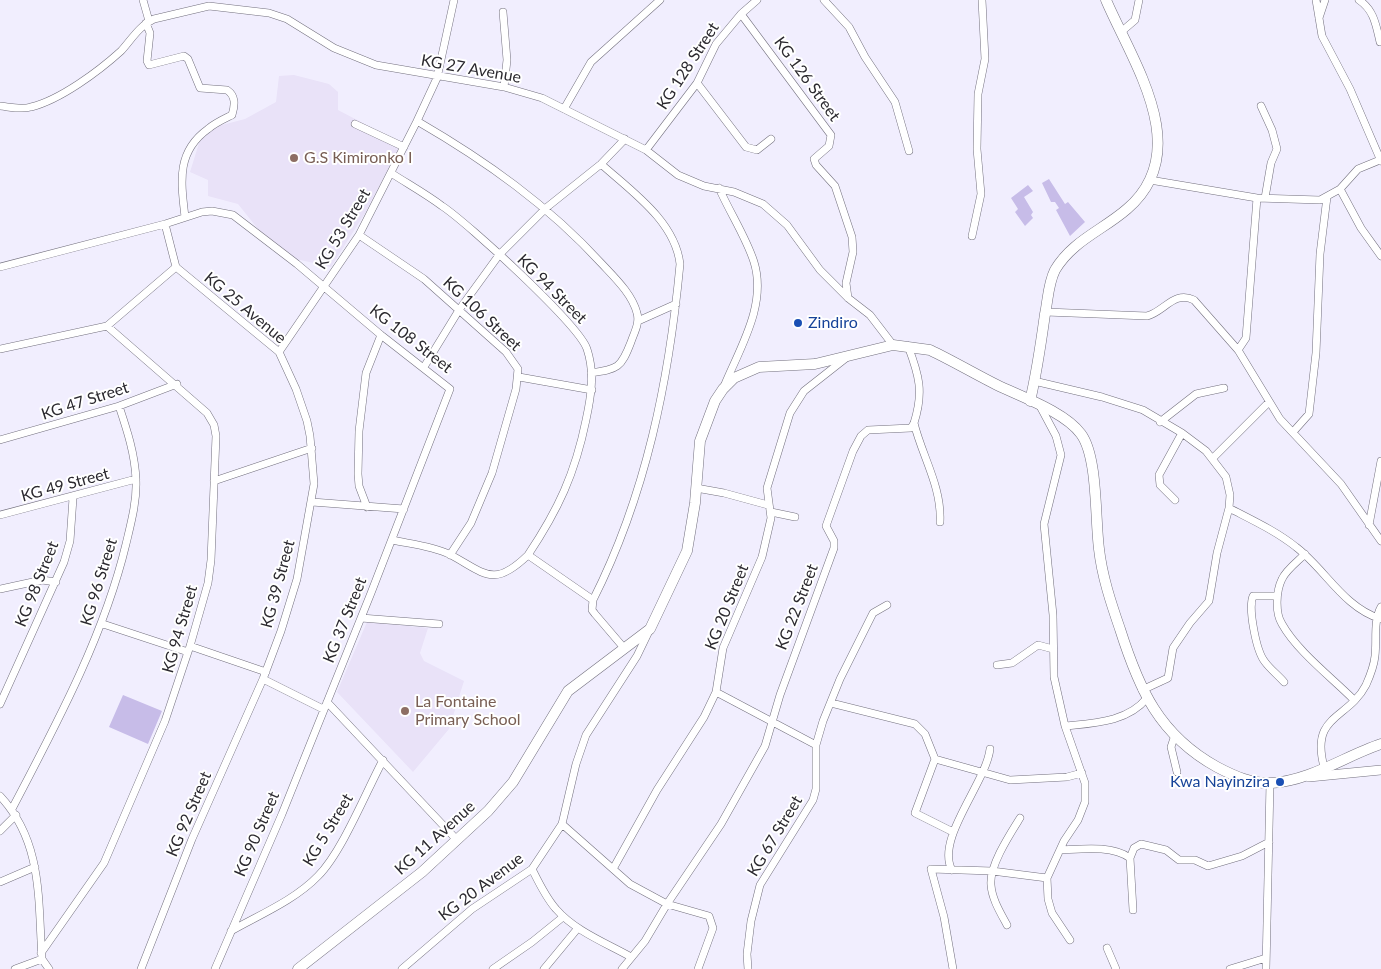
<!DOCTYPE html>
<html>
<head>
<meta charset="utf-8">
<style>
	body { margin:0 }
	canvas { display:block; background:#f1eefe }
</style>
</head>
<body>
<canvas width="1381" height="969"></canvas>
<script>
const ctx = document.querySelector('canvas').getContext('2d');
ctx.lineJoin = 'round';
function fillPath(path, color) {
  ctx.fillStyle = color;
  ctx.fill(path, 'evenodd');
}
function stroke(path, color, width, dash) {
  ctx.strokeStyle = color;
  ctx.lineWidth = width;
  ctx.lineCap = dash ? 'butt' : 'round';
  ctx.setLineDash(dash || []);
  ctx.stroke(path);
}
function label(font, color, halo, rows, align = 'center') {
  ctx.font = font + ' Lato,sans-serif';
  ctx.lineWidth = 4;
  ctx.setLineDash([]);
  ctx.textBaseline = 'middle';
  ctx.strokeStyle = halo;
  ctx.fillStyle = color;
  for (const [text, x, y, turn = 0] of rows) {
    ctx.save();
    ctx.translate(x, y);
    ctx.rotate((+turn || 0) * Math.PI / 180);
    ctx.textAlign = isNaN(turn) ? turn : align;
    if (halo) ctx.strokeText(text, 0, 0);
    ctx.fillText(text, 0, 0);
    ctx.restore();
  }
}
const education = new Path2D(`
	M294,75L329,84L338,92V110L401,143L367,210L331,267L296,259L266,239L238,204L208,196V180L190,172L200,140L218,126L245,119L276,102L279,76Z
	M367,622L428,628L420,653L424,661L464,681L449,729L413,772L337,692Z`);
const green = new Path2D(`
	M1049,179L1065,204L1068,202L1085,222L1070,236L1056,210L1059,208L1055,202H1051L1042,183Z
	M1028,185L1033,191L1024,197L1033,212L1031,215L1033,218L1025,226L1015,212L1018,209L1011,198Z
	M123,695L162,711L148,744L109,727Z`);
const minor = new Path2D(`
	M143,0L149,21
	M824,0L849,27L865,57L895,102L909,151
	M1316,0L1322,36L1350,89L1381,161
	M1359,0C1374,10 1376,25 1380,42
	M503,12L507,60L504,87
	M741,14L831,135L829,146L814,159L816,165L835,186L852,237L853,252L846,283L848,298
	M1319,18L1325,0
	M146,23L150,33L147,61L149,65L184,56L188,59L200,88L227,90C236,96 235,105 232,115C224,119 215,123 208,129C176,152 181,182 185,217
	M1121,32L1135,20L1139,0
	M697,83L746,147L757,150L771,139
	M0,106C10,107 21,110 31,107C60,100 99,71 121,51C131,40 140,25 154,19L209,6L269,13L287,19L334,48L376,65L504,87L542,98L646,150L678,175L704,186L734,192L763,204L787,225L820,270L848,298L870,315L893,345
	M1261,106L1272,130L1277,149L1271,163L1265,198
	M564,109L591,62L660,0
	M417,121C486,161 548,205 602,264C615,278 632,294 637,313C640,323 634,333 631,342C621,368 618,369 591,373
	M355,124L404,147
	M646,150L697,83L716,44L741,14L757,0
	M391,173C408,184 426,194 442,206C468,223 579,325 587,349C595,373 591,397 586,420C575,474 558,510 528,555
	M1150,180L1257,198L1320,200L1340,189L1358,169L1380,160
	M719,188C730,213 746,237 754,262C767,304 741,346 725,384
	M1340,189L1361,228L1381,256
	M165,224L202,212L212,211L233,215L297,264L381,335L450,389L371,593L282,814L215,969
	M359,235L424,279L506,352L518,369L516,389L492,473L471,523L450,555
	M972,236L981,194L977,149L978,94L985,59L982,0
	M0,267L165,224L176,267L279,352L296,389L307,421L310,436L314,484L297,579L281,631L263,679L192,839L141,969
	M1046,312L1147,316C1164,312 1174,290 1194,300L1238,350L1280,419L1341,484L1381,541
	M638,321L676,304
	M0,349L107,326L176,267
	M1238,350L1246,338L1257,198
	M279,352L359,235L417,121L437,78L454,0
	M424,367L459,310L499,255L546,208L601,164L625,139
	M519,377L592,390
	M1034,381L1102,397L1143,410L1182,433L1206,451L1226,477L1230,495L1229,508L1217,553L1209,601L1190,623L1173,648L1168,678L1142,690
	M1040,406L1056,436L1061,455L1044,524L1053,615L1054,677L1065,726L1085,783V802L1078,820L1064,841L1047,878L1048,899L1052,913L1070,940
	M1160,422L1196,394L1224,388
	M914,423C922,456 942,487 940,522
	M1293,432L1309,414L1316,353L1320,254L1327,197
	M0,440L119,406L177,384
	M1213,458L1269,402
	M214,481L312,448
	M696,488L724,493L768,505
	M1175,500L1160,485L1159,475L1182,433
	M312,502L404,509
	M367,507L359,486L358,474L359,431L366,373L381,335
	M1229,508C1252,520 1276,531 1296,547C1325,569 1344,608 1381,619
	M771,512L795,517
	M0,515L136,479
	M1369,525L1381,461
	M392,540C411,544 432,546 449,554C485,573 493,589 528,555L593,600L592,610L595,614L624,648
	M1305,554C1297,562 1286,570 1282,579C1276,591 1275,613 1282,624C1297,651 1331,677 1353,699
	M0,589L42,580L56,582
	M1277,596H1253C1248,608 1256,651 1265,662C1270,669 1278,675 1284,682
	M593,600C646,495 669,381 680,264C675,221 631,191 601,164
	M361,618L439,624
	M103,624L188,652
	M190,646L266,672
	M997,665L1012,663L1038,645L1053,649
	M263,679L323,709
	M716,692L816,745
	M327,702L457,840
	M831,703L915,724L925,734L935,759
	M0,704L64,562L70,541L73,498
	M1065,726C1094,723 1128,722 1147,698
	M1175,735L1171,747L1177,772
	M1324,767C1310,714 1348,720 1366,685C1370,676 1374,666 1375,656C1377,639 1373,622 1381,607
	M0,796C43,842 38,900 42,959L49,969
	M12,809C56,725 104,636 126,544C131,523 137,501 136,480C135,454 127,430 119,406
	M562,824L630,884L667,904L709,916L713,928L698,969
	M0,831L16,815
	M953,832L915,813L935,759L1010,780L1067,777L1082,773
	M1060,850C1082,849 1112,845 1130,858L1133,910
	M1130,858L1134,848L1141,844L1166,850L1179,860H1195L1208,866L1242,856L1269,842
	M532,869C539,883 546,898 556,909C575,931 606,943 631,957
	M613,869L657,790L704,717L716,692L723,648L762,557L771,518L767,488L790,413L804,391L846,358
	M952,870C935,839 986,783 990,749
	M0,882L35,867
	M1007,925C1000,912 992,899 991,885C989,866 1010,834 1020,818
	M231,931C259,915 295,900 318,876C342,852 366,792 383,760
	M1107,948L1116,969
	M41,953L104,863L165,721L190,646L208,583L211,560L216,436L214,425L207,413L107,326
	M15,969L42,959
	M402,969L472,909L532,869L562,824L576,764L586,735L637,656L650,629
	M493,969L532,942L563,917
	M544,969L578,928
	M622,969L645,941L667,904L721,824L765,746L780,695L834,548V541L826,526L853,451L861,436L868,430L911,428L914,423C924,392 919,375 908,346
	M748,969L747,954L751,921L760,885L813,800L816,789V745L823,721L840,679L873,613L887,605
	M953,969L944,917L931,869L992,871L1047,878
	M1230,969L1266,958
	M1266,969L1270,783`);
const tertiary = new Path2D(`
	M1309,777L1381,770`);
const secondary = new Path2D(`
	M1030,401C1037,372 1041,343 1045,314C1048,300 1048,284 1055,270C1072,241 1103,230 1127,209C1195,151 1133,63 1106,0
	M298,969L422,872L488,811L513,782L568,691L650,629L687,551L695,503L700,441L715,401L723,389L734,378L759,367L815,364L893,345L930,350C953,361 975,374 997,385C1022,397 1065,412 1081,434C1098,457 1095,519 1099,549C1102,576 1111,603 1120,629C1139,689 1159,735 1217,767C1234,776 1252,784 1271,783C1310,781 1345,756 1381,744`);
const markers = [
	[294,158,5,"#8d6e63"],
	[798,323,5,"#1a4fb4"],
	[405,711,5,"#8d6e63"],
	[1280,782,5,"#1a4fb4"]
];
const streetNames = [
	["KG 128 Street",688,66,-57],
	["KG 27 Avenue",471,69,10],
	["KG 126 Street",807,79,54],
	["KG 53 Street",343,229,-59],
	["KG 94 Street",552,289,45],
	["KG 25 Avenue",245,308,40],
	["KG 106 Street",482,314,43],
	["KG 108 Street",411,339,38],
	["KG 47 Street",85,401,-18],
	["KG 49 Street",65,485,-15],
	["KG 96 Street",99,582,-73],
	["KG 98 Street",37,584,-68],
	["KG 39 Street",278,584,-75],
	["KG 20 Street",727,607,-68],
	["KG 22 Street",797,607,-69],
	["KG 37 Street",345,620,-68],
	["KG 94 Street",180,629,-74],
	["KG 92 Street",189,814,-67],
	["KG 5 Street",328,830,-59],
	["KG 90 Street",257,834,-67],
	["KG 67 Street",775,836,-59],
	["KG 11 Avenue",435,838,-42],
	["KG 20 Avenue",481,887,-37]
];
const educationNames = [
	["G.S Kimironko I",304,158],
	["La Fontaine",415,702],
	["Primary School",415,720]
];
const transitNames = [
	["Zindiro",808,323],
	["Kwa Nayinzira",1270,782,"right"]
];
fillPath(education, '#e9e2f8');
fillPath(green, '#c7bce8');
stroke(minor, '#73707e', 8);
stroke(tertiary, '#73707e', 10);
stroke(secondary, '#73707e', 11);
stroke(minor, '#fff', 7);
stroke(tertiary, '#fff', 9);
stroke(secondary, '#fff', 10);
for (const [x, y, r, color] of markers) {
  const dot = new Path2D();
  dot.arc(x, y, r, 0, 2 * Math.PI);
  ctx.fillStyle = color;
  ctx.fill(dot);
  stroke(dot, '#fff', 2);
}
label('16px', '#2b292f', '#fff', streetNames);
label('16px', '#785e54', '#fff', educationNames, 'left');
label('16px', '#164399', '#fff', transitNames, 'left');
</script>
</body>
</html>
